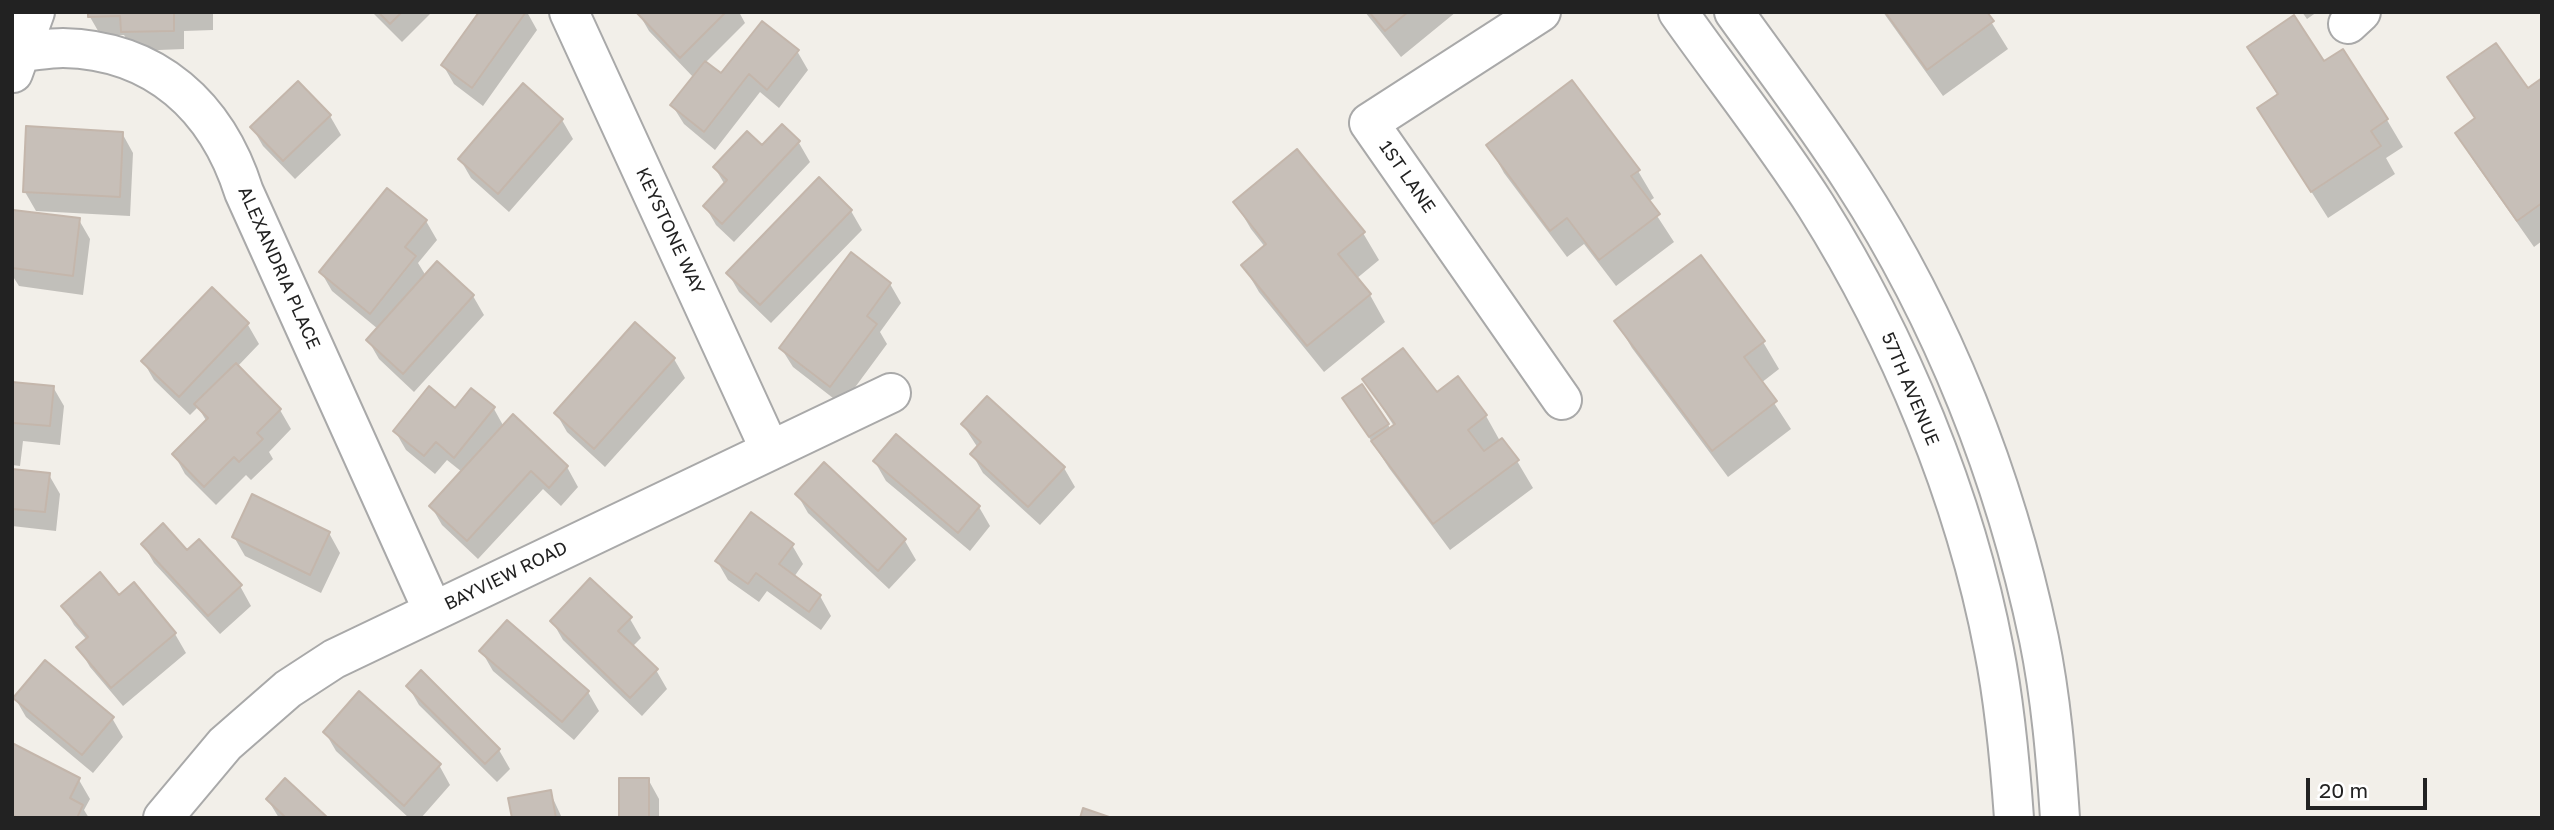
<!DOCTYPE html>
<html>
<head>
<meta charset="utf-8">
<style>
	body { margin:0 }
	#map { position:relative; width:2554px; height:830px; overflow:hidden; background:#f2efe9; font-family:"Golos Text",sans-serif }
	canvas { display:block }
	.frame { position:absolute; inset:0; border:14px solid #222; pointer-events:none }
	.scale { position:absolute; left:2306px; top:778px; width:121px; height:32px; box-sizing:border-box; border:4px solid #222; border-top:0; padding-left:9px; font-size:21px; line-height:24px; white-space:nowrap; color:#222; -webkit-text-stroke:5px #fff; paint-order:stroke }
</style>
</head>
<body>
<div id="map">
<canvas width="2554" height="830"></canvas>
<div class="frame"></div>
<div class="scale">20 m</div>
</div>
<script>
const ctx = document.querySelector('canvas').getContext('2d');
ctx.lineJoin = 'round';
function fillPath(path, color) {
  ctx.fillStyle = color;
  ctx.fill(path, 'evenodd');
}
function stroke(path, color, width, dash) {
  ctx.strokeStyle = color;
  ctx.lineWidth = width;
  ctx.lineCap = dash ? 'butt' : 'round';
  ctx.setLineDash(dash || []);
  ctx.stroke(path);
}
function label(font, color, halo, rows, align = 'center') {
  ctx.font = font + ' "Golos Text",sans-serif';
  ctx.lineWidth = 6;
  ctx.setLineDash([]);
  ctx.textBaseline = 'middle';
  ctx.strokeStyle = halo;
  ctx.fillStyle = color;
  for (const [text, x, y, turn = 0] of rows) {
    ctx.save();
    ctx.translate(x, y);
    ctx.rotate((+turn || 0) * Math.PI / 180);
    ctx.textAlign = isNaN(turn) ? turn : align;
    if (halo) ctx.strokeText(text, 0, 0);
    ctx.fillText(text, 0, 0);
    ctx.restore();
  }
}
const shadow = new Path2D(`
	M90,12H213V30L184,31V49L134,51L124,35L101,36L90,17Z
	M372,12H432L402,42Z
	M481,12H527L537,30L483,106L454,84L443,65Z
	M638,12H739L745,23L705,63L721,75L797,51L808,70L779,108L760,92L715,150L684,124L672,105L694,78L649,31Z
	M1365,12H1456L1401,57Z
	M1883,12H1985L2008,49L1943,96Z
	M2302,12H2317L2307,19Z
	M2249,47L2324,63L2387,120L2403,147L2386,158L2395,174L2328,218L2259,109L2278,96Z
	M2449,78L2527,90L2542,80V241L2534,247L2473,160L2457,133L2476,120Z
	M330,116L341,135L295,179L263,146L252,127Z
	M562,120L573,139L509,212L471,178L460,159Z
	M782,127L799,143L810,162L734,242L716,225L705,206L725,185L715,168L762,148Z
	M122,133L133,153L130,216L36,211L25,192Z
	M1489,146L1638,171L1654,198L1648,202L1674,242L1616,286L1584,244L1567,257L1504,173Z
	M1235,202L1363,233L1379,260L1356,279L1370,295L1385,322L1324,372L1259,292L1243,265L1265,247L1251,229Z
	M851,211L862,230L771,323L739,292L728,273Z
	M15,212L79,220L90,239L83,295L19,286L12,275Z
	M426,221L437,240L418,263L426,276L473,296L484,315L414,392L379,359L368,340L378,329L332,291L321,272Z
	M890,284L901,303L880,332L887,344L842,405L793,367L781,348Z
	M212,290L248,325L259,344L237,367L280,410L291,429L269,452L273,459L251,480L246,475L216,505L185,474L174,454L207,422L198,407L190,415L154,380L143,361Z
	M1616,321L1763,342L1779,369L1761,383L1791,429L1728,477L1632,348Z
	M674,359L685,378L605,467L567,432L556,413Z
	M1458,379L1486,416L1500,441L1517,461L1533,488L1450,550L1389,468L1349,407L1388,424L1390,429L1394,426L1364,380L1436,395Z
	M12,383L53,387L64,406L60,445L23,441L20,466L12,465Z
	M494,409L504,427L513,417L567,467L578,487L561,506L543,489L478,559L442,525L431,506L462,472L447,460L435,474L406,450L395,431L455,410Z
	M963,425L1064,468L1075,487L1040,525L983,473L972,454L978,448Z
	M896,437L979,507L990,526L970,551L886,481L875,462Z
	M824,465L905,541L916,560L889,589L808,513L797,494Z
	M12,471L49,475L60,494L56,531L12,526Z
	M329,533L340,553L321,593L245,556L234,537Z
	M143,544L187,553L240,586L251,606L220,634L154,563Z
	M792,545L803,564L794,577L820,596L831,616L821,630L767,591L759,602L728,580L717,561Z
	M119,597L175,634L186,653L123,706L90,667L79,648L87,640L74,625L63,606Z
	M630,619L641,638L632,647L656,670L667,689L642,716L563,640L552,621Z
	M482,652L588,692L599,711L574,740L493,671Z
	M408,686L499,750L510,769L497,782L419,705Z
	M15,698L112,718L123,737L93,773L26,717Z
	M325,732L439,765L450,785L421,818H409L336,751Z
	M12,745L79,780L90,799L84,810L89,818H12Z
	M648,779L659,799V818H621Z
	M550,792L562,818H514Z
	M268,800L325,818H279Z`);
const building = new Path2D(`
	M88,12H180L174,13V31L121,32L120,16L88,17Z
	M378,12H402L390,24Z
	M479,12H526L472,88L441,65Z
	M636,12H726L680,58Z
	M1369,12H1408L1385,31Z
	M1885,12H1987L1994,21L1927,70Z
	M2294,15L2324,61L2343,49L2388,119L2371,131L2381,146L2311,192L2257,108L2278,94L2247,47Z
	M762,21L799,50L767,90L749,74L704,132L670,105L705,61L721,73Z
	M2496,43L2528,88L2542,78V203L2517,221L2455,133L2475,118L2447,77Z
	M1572,80L1640,170L1631,176L1660,214L1599,260L1567,218L1550,231L1486,145Z
	M298,81L331,115L283,161L250,127Z
	M523,83L563,119L498,194L458,159Z
	M782,124L800,141L722,224L703,206L727,180L713,167L747,131L762,145Z
	M26,126L123,132L120,197L23,192Z
	M1297,149L1365,232L1338,254L1371,294L1307,346L1241,265L1266,244L1233,202Z
	M819,177L852,210L760,305L726,273Z
	M387,188L427,220L405,247L416,256L370,314L319,272Z
	M13,210L80,218L73,276L12,268Z
	M851,252L891,283L867,316L877,324L830,387L779,348Z
	M1701,255L1765,341L1744,357L1777,401L1712,451L1614,321Z
	M437,261L474,295L403,374L366,340Z
	M212,287L249,323L179,397L141,361Z
	M635,322L675,358L594,449L554,413Z
	M1403,348L1437,392L1458,376L1487,415L1468,430L1484,451L1502,438L1519,460L1433,524L1371,441L1395,424L1362,379Z
	M236,363L281,409L257,433L263,439L239,462L234,457L204,487L172,454L208,418L194,404Z
	M12,382L54,386L50,426L13,423L12,425Z
	M1362,384L1389,424L1369,437L1342,398Z
	M429,386L455,408L471,388L495,407L454,458L436,442L424,456L393,431Z
	M987,396L1065,467L1028,507L970,454L981,442L961,424Z
	M513,414L568,466L549,488L531,471L467,541L429,506Z
	M896,434L980,506L958,533L873,461Z
	M824,462L906,539L878,571L795,494Z
	M12,469L50,473L45,512L12,509Z
	M252,494L330,532L310,575L232,537Z
	M751,512L794,544L779,564L821,595L809,612L756,573L748,584L715,561Z
	M163,523L187,550L199,539L242,585L208,616L141,544Z
	M100,572L119,595L134,582L176,633L111,688L76,647L88,637L61,606Z
	M590,578L632,617L618,631L658,669L630,698L550,621Z
	M507,620L589,691L562,722L479,651Z
	M45,660L114,717L82,755L13,698Z
	M421,670L500,749L485,764L406,686Z
	M359,691L441,764L404,806L323,732Z
	M12,743L80,778L70,798L83,805L77,818H18L12,815Z
	M285,778L328,818H286L266,799Z
	M619,778H649V818H619Z
	M551,790L556,818H512L508,798Z
	M1083,808L1112,818H1080Z`);
const minor = new Path2D(`
	M569,12L770,450
	M1541,12L1369,123L1562,400
	M2348,24L2361,12
	M20,52C34,51 49,48 63,48C156,50 217,107 244,192L433,611
	M13,73L35,12
	M163,818L225,744L288,689L334,659L891,393`);
const tertiary = new Path2D(`
	M1678,12C1723,76 1774,140 1816,206C1899,338 1965,497 1994,650C2005,705 2010,762 2014,818
	M1734,12C1774,68 1816,123 1853,181C1943,320 2005,477 2039,639C2051,698 2056,758 2060,818`);
const streetNames = [
	["1ST LANE",1407,177,55],
	["KEYSTONE WAY",670,231,65],
	["ALEXANDRIA PLACE",279,268,66],
	["57TH AVENUE",1910,389,67],
	["BAYVIEW ROAD",506,576,-26]
];
fillPath(shadow, '#0003');
fillPath(building, '#c7bfb8');
stroke(building, '#c4b6ab', 2);
stroke(minor, '#a9a9a9', 42);
stroke(tertiary, '#a9a9a9', 42);
stroke(minor, '#fff', 38);
stroke(tertiary, '#fff', 38);
label('18px', '#222', '#fff', streetNames);
</script>
</body>
</html>
